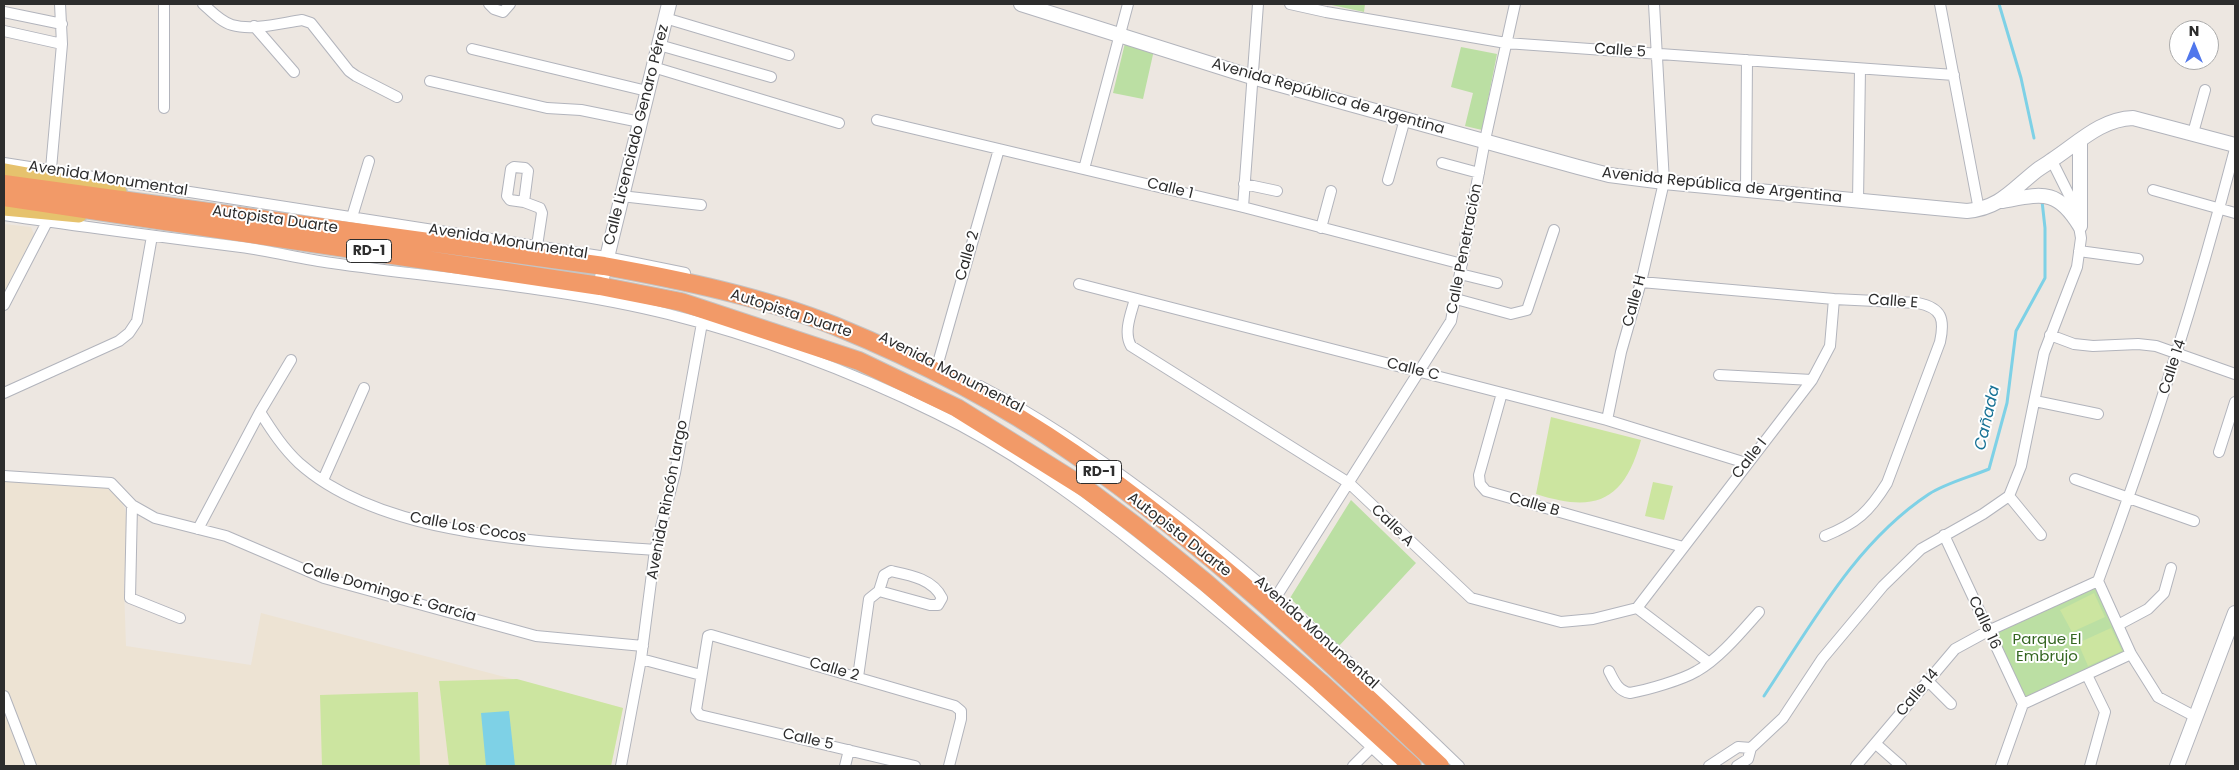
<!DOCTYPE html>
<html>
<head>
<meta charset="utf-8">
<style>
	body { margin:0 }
	#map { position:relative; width:2239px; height:770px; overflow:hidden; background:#ede7e1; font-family:Poppins,sans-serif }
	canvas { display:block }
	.frame { position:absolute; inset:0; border:5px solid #2d2d2d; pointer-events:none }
	.north { position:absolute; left:2169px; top:20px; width:50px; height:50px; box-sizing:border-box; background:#fff; border:1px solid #ababab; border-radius:50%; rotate:0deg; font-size:14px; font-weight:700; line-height:20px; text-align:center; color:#2d2d2d }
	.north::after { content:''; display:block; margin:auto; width:18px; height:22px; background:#5077ec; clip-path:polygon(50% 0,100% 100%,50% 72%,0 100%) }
</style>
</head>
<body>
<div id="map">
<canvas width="2239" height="770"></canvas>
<div class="frame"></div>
<div class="north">N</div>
</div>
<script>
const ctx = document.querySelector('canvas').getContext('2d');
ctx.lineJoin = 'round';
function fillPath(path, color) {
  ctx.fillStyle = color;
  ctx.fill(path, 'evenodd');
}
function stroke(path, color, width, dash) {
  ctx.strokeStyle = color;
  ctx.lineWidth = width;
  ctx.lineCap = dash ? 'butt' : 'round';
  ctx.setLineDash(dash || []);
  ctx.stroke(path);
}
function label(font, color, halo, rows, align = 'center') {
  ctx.font = font + ' Poppins,sans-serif';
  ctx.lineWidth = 4;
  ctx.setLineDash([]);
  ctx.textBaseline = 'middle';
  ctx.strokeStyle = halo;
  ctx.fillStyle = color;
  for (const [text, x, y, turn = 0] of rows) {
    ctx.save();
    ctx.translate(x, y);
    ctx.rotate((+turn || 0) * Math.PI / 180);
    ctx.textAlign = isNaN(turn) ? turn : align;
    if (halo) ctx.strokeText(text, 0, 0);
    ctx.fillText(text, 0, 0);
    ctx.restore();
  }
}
const education = new Path2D(`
	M4,224L31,227L34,234L4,301Z
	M4,481L106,488L119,497L125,509L127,520L124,588L126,646L251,665L261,613L623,708L611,766H4Z`);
const green = new Path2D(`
	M1327,4H1365L1364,12Z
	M1125,43L1154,50L1143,99L1113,93Z
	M1461,47L1497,54L1482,130L1465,126L1473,93L1451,87Z
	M1351,500L1416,563L1339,646L1290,598Z
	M2098,581L2131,654L2023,704L1988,631Z`);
const pitch = new Path2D(`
	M1551,417L1641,440C1624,502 1595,513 1536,494Z
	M1653,482L1673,486L1664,520L1645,516Z
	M2094,593L2105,617L2072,632L2060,610Z
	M2111,628L2122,651L2088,666L2078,643Z
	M517,679L623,708L611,766H449L439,681Z
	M418,692L420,766H322L320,695Z`);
const water = new Path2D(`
	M509,711L515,766H486L481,713Z`);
const stream = new Path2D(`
	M1999,4L2021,78L2034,138
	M1764,696C1812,624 1855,543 1929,494C1946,483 1970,477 1989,469L2007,403L2016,331L2045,278V228L2042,201`);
const street = new Path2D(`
	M164,4V108
	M203,4C211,11 221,22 232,25C253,31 281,23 302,20L311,23L349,71L356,76L397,97
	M489,4L494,9L503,12L510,4
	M1290,4L1326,12L1506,43L1954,75
	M1940,4L1979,210
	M4,12L62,24
	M665,18L789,55
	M254,26L294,72
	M4,31L62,44
	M659,45L771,77
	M472,49L647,91
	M653,67L839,123
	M430,81L547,108L581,110L640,122
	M877,120L1243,207L1462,264
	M2193,133L2205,90
	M4,163L606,257L685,273
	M1442,163L1479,173
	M51,169L62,44L60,4
	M1084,169L1128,4
	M1388,180L1405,119
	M1244,184L1277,191
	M1746,189L1747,60
	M2153,190L2235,213
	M621,196L701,205
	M1858,201L1860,69
	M524,202L510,200L507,196L511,169L514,167L525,168L528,171L524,202L540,208L542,213L537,246
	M1243,207L1258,4
	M4,215C83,227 162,237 241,247C271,251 302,259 332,263C443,279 560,287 668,314C760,337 850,371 936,413C1007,447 1073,495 1135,544C1224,614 1310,689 1392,766
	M352,217L369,161
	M1321,228L1331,191
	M2079,251L2138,259
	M1460,274L1497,283
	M1641,282L1834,299L1918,303C1942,308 1945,319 1940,342L1887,483C1869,512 1857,523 1825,536
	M1079,284L1607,420L1746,463
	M1135,299C1131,314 1123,332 1131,346L1349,483L1471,598L1561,622L1593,619L1637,608L1708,662
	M1456,299L1511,314L1527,310L1554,230
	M4,305L47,222
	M2050,335L2074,344L2093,346L2138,344L2156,346L2235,374
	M938,363L999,149
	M1719,375L1812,380
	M980,386C1038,416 1087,450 1139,488C1254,572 1357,668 1459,766
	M4,393L119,341L129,333L137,321L152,236
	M1502,393L1479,475L1480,484L1486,491L1683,547
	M2035,401L2098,414
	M260,412C272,431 283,448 299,463C382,538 548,542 655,550
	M1607,420L1621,352L1641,282L1664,182L1654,4
	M2219,452L2235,402
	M4,476L111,483L132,505L155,518L226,536L324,578L536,636L643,646
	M2075,479L2194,521
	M323,480L364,388
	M2009,496L2041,535
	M132,505L130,598L180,618
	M198,529L260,412L291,360
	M1944,535L2023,704L2001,766
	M891,571C910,575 933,579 942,598L938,605H930L879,591L884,575Z
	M1276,597L1451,321L1485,140L1515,4
	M1637,608L1812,380L1830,346L1834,299
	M2118,625L2148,609L2164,593L2171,568
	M641,659L701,675
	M1609,671C1614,681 1618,691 1630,693C1647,690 1682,680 1697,671C1719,659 1742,631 1759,612
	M2087,675L2105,712L2090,766
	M858,677L869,599L879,591
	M1928,681L1951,704
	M4,696L31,766
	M2023,704L2131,654
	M2194,716L2158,697L2131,654L2098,581C2151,439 2197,295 2235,149
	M1876,744L1901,766
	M621,766L641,659L655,550L675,473L702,323
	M845,766L849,750
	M915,766L700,715L696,710L708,636L711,635L955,706L961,711V719L949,766
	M1353,766L1372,747
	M1709,766L1738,747L1751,748
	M1737,766L1748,759L1751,748L1783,718L1822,659L1883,586L1921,549L1983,514L2009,496L2021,466L2044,353L2077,267L2081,238L2076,209L2052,161
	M1856,766L1955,649L1988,631L2098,581`);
const secondary = new Path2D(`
	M1021,4L1252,77L1578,167L1609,175L1664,182L1967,211C2000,208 2012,190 2036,171C2041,167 2047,164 2052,160C2078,143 2101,119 2133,118L2235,145
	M2080,140V226
	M2002,201C2042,194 2057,188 2080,226
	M600,286L669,4
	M2177,766L2235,613`);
const primary = new Path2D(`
	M4,171L119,192
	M4,208L79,215`);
const highway = new Path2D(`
	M4,184L604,266C681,280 763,297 835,326C916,359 1001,403 1073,453C1206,544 1324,656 1440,766
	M4,197L600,286L681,302L859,361L957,408L1085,488L1137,527L1205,582L1320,682L1412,766`);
const shields = [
	[369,251,45],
	[1099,472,45]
];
const shieldNames = [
	["RD-1",369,251],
	["RD-1",1099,472]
];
const streetNames = [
	["Calle 5",1620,51,4],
	["Avenida República de Argentina",1328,97,16],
	["Calle Licenciado Genaro Pérez",637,135,-76],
	["Avenida Monumental",108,179,9],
	["Avenida República de Argentina",1722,186,6],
	["Calle 1",1170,189,14],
	["Autopista Duarte",275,220,8],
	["Avenida Monumental",508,242,9],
	["Calle Penetración",1465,249,-79],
	["Calle 2",968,256,-74],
	["Calle H",1635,301,-75],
	["Calle E",1893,302,4],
	["Autopista Duarte",791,314,18],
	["Calle 14",2173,367,-72],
	["Calle C",1413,370,14],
	["Avenida Monumental",951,373,27],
	["Calle I",1750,459,-52],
	["Avenida Rincón Largo",668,500,-79],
	["Calle B",1534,505,16],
	["Calle A",1392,526,44],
	["Calle Los Cocos",468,528,10],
	["Autopista Duarte",1179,535,38],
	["Calle Domingo E. García",389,593,16],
	["Calle 16",1984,623,65],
	["Avenida Monumental",1316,633,42],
	["Calle 2",834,670,16],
	["Calle 14",1918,693,-50],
	["Calle 5",808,740,13]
];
const parkNames = [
	["Parque El",2047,640],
	["Embrujo",2047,657]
];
const waterNames = [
	["Cañada",1988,418,-77]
];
fillPath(education, '#ede3d3');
fillPath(green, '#bbdfa3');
fillPath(pitch, '#cce5a0');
fillPath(water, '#7ed1e6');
stroke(stream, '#7ed1e6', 3);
stroke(street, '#b2b4bc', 12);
stroke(secondary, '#b2b4bc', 16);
stroke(primary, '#c4c4c4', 18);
stroke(highway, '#c4c4c4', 20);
stroke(street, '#fff', 10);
stroke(secondary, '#fff', 14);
stroke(primary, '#e6c26d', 15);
stroke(highway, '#f29a68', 18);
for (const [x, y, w] of shields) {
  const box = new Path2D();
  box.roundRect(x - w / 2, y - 11.5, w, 23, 4);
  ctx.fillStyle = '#fff';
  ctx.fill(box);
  stroke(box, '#2d2d2d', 1);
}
label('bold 14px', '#2d2d2d', null, shieldNames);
label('15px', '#2d2d2d', '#fff', streetNames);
label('15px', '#346621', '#fff', parkNames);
label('italic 16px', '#197396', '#fff', waterNames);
</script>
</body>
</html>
